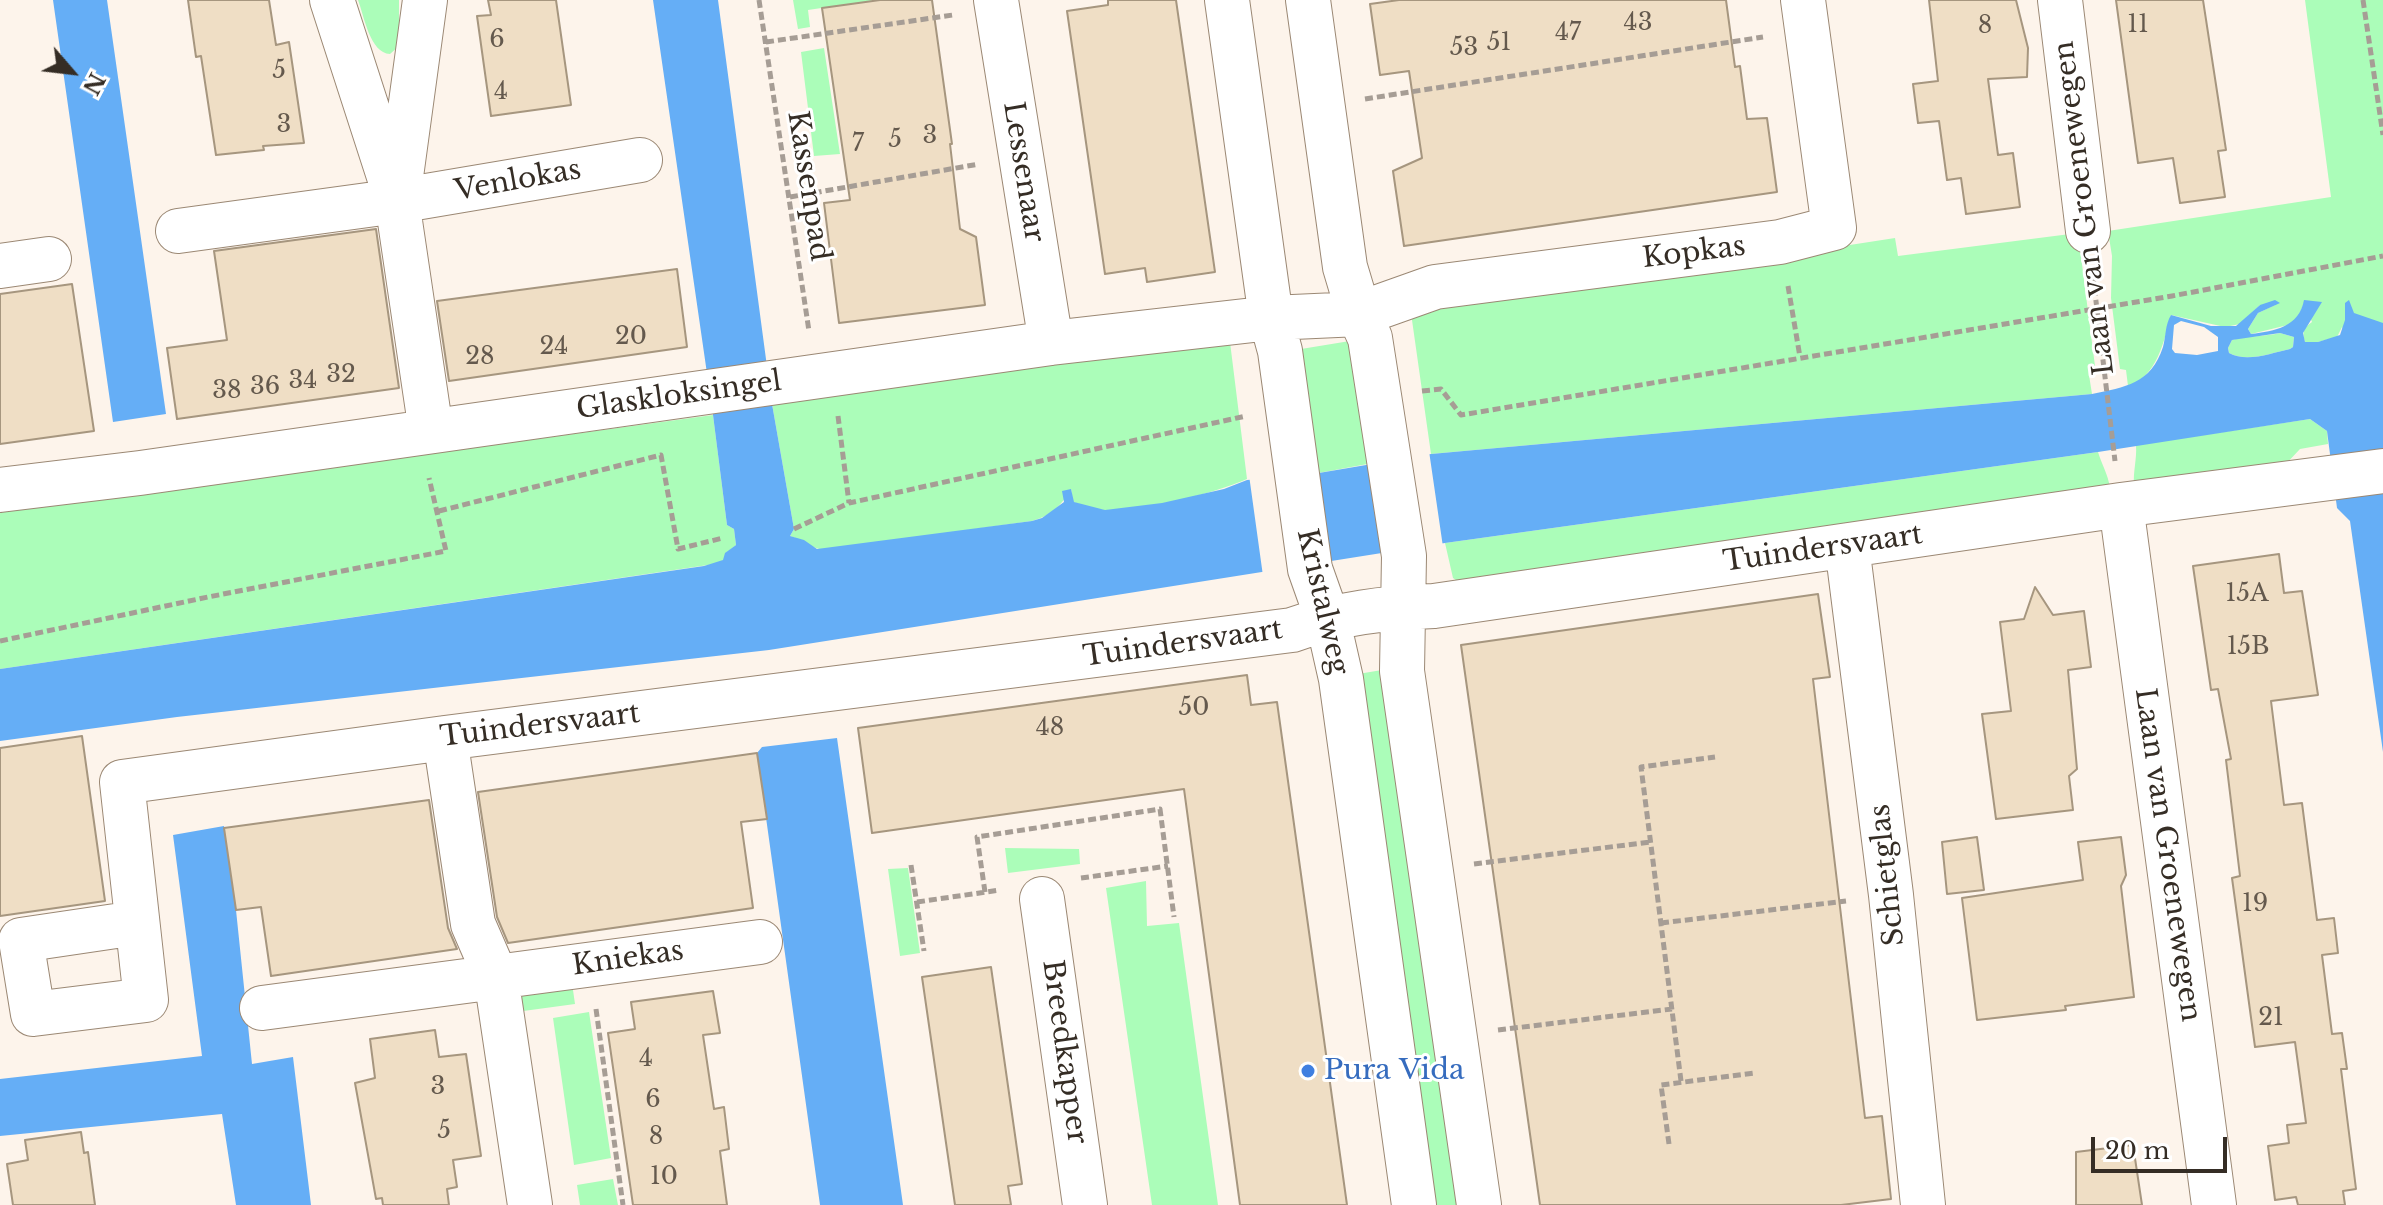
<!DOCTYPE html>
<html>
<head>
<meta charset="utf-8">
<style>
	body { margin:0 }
	#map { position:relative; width:2383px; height:1205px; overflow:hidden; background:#fdf4eb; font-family:"Libre Baskerville",serif }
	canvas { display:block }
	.north { position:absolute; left:32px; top:32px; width:80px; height:80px; -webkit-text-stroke:6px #fff; paint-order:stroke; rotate:118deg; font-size:22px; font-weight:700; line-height:32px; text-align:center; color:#352d25 }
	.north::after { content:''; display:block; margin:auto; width:28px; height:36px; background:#352d25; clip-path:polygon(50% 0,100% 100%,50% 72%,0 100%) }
	.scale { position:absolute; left:2091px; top:1137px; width:136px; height:36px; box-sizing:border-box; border:4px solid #352d25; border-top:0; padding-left:10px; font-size:24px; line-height:28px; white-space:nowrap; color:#352d25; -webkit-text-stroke:6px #fff; paint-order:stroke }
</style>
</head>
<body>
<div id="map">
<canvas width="2383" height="1205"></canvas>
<div class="north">N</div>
<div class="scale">20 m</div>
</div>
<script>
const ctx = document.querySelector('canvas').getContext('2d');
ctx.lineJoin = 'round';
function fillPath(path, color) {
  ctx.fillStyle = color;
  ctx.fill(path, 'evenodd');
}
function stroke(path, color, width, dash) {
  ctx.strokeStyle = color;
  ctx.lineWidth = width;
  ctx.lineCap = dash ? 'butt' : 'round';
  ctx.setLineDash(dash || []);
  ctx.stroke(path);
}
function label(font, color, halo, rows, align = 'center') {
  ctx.font = font + ' "Libre Baskerville",serif';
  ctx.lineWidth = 6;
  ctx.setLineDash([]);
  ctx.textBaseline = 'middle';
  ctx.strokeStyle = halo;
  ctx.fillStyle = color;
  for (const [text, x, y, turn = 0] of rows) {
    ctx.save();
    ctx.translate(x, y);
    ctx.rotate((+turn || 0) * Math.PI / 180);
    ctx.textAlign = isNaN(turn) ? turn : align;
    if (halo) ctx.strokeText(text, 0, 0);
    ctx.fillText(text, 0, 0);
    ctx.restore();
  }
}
const green = new Path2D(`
	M358,0H399V46L390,54C370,53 364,16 358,0Z
	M793,0H875L865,2L867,19L842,5L808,10L810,27L798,29Z
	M2305,0H2383V415L2342,327L2337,337L2318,342H2305C2302,332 2303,328 2312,322L2304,303L2297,320L2292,324L2251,334L2248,329L2258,313L2275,305H2260L2240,324L2225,327L2171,315C2164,341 2157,377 2128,386L2126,370L2120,369L2111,298L2112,256L2108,231L2331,197Z
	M824,48L840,154L814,156L801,52Z
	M2078,233L2096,374L2089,375L2092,394L1431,454L1411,313L1895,238L1898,256Z
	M2280,333L2294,337L2293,347L2290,349C2271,353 2247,363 2229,353L2228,348L2232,340C2248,335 2264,337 2280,333Z
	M1229,334L1247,479C1213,494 1142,511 1104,510C1094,509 1083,505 1073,502L1071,489C1062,505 1051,516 1032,521L825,550C812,549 803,540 790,536L794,529L772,404Z
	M1356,340L1373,463L1313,474L1295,350Z
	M713,415L727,525L734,529L736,545L726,553L724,560L715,564L0,669V512Z
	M2310,419L2327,431L2328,444L2300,449L2284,466L2134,486C2133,470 2137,460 2136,445Z
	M2098,452C2102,465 2108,474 2110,488L1459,582L1453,578L1445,543Z
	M1394,668L1468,1205H1427L1352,675Z
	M1005,848L1079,849L1080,864L1008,873Z
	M908,868L920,953L900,956L888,869Z
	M1146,881L1147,926L1179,923L1218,1205H1152L1106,888Z
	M571,976L575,1004L516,1012L524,983Z
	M589,1012L611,1158L574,1165L553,1018Z
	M613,1179L618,1205H580L577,1185Z`);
const water = new Path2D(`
	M53,0H107L166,414L113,422Z
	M653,0H718L772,404L794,529L790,536L804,540L817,549L1032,521L1042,518L1064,502L1062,491L1071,489L1074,502L1105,510L1162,503L1224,489L1247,480L1313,474L1431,454L2092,394C2125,387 2151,384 2163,347C2166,336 2165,325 2171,315L2211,326H2236L2260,305L2275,300L2280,303L2258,313L2248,329L2251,334C2275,331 2299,327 2304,300L2322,302L2303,333L2305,342H2318L2340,335L2345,320V303L2349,300L2354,313L2383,323V752L2350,521L2337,508L2327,431L2310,419L2098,452L1445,543L769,650L177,717L0,741V669L704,566L723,560L725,553L736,545L734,529L727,525L713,415ZM2181,321L2204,327L2218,337V351L2197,355L2175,353L2172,349L2174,325ZM2280,333L2294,337L2293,347L2290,349C2271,353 2247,363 2229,353L2228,348L2232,340Z
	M837,738L903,1205H820L757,753L762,747Z
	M224,826L236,910L252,1064L293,1057L311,1205H236L222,1114L0,1136V1079L202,1056L173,835Z`);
const pier = new Path2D(`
	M1429,451L1443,547L1388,556L1374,458Z
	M1312,470L1325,566L1263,576L1249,475Z`);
const building = new Path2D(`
	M188,0H269L276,45L289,42L304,143L263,146L264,150L216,155L201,56L196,57Z
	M488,0H556L571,105L491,116L477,16L491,15Z
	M880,0H932L952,144H950L960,229L976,237L985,305L839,323L824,203L850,200L822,8Z
	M1108,0H1176L1215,272L1147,282L1145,268L1105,274L1067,11L1108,5Z
	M1399,0H1726L1735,67L1740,66L1747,119L1767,118L1777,192L1404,246L1393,171L1422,158L1409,71L1380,75L1370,4Z
	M1929,0H2016L2028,48L2027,77L1988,79L1998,155L2013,153L2020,207L1966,214L1961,178L1947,180L1939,121L1918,123L1913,84L1938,81Z
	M2116,0H2203L2226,150L2218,151L2225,197L2180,203L2173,158L2138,163Z
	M376,229L399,388L177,419L167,348L227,340L214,251Z
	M677,269L687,347L449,381L437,301Z
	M72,284L94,431L0,444V294Z
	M2279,554L2284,593L2302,591L2318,695L2271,701L2284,805L2302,803L2317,920L2334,918L2338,953L2322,955L2332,1034L2342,1033L2347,1069H2341L2356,1189L2343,1191L2345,1205H2298L2296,1197L2275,1200L2268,1146L2289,1143L2287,1125L2306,1123L2295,1042L2255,1047L2232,878L2240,876L2226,760L2231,759L2218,689L2211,690L2193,566Z
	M2035,587L2053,615L2084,611L2091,667L2068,670L2077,769L2069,776L2073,810L1996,819L1982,714L2011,711L2000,622L2024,619Z
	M1818,594L1830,677L1813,679L1865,1118L1882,1116L1891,1199L1841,1205H1540L1461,645Z
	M1247,675L1251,705L1277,702L1347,1205H1240L1184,789L872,833L858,728Z
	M82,736L105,901L0,916V748Z
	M757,753L767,819L741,822L753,908L508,943L497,917L478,792Z
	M429,800L448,928L457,949L271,976L261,907L236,910L224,828Z
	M1977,837L1984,890L1947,894L1942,842Z
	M2121,837L2126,875L2121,886L2134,997L2065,1006L2066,1010L1977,1020L1962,898L2083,880L2078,842Z
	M991,967L1022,1184L1008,1186L1011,1205H955L922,977Z
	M713,991L720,1033L703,1035L714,1109L724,1107L729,1149L720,1151L727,1205H633L608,1033L635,1029L631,1002Z
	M435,1030L439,1057L466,1054L481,1156L453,1160L457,1187L447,1189L449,1205H383L382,1198L376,1199L355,1083L375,1078L370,1039Z
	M81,1132L84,1153L88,1152L95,1205H13L7,1164L28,1160L25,1140Z
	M2133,1145L2142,1205H2076V1152Z`);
const path = new Path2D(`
	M759,0L809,331
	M2363,0L2383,135
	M766,42L953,15
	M1365,99L1763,37
	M790,197L979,164
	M2093,276L2115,461
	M1788,286L1800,357
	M1422,391L1441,389L1461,415L2172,296L2383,256
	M838,416L849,503
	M439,511L661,455L678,549L723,538
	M794,529L849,503L1246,416
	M0,641L208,597L446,551L429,478
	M1474,864L1650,842
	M911,865L924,951
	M1081,878L1168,866
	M985,892L977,837L1160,809L1174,917
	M917,902L1000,890
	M1661,923L1846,901
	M596,1009L623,1205
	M1498,1030L1672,1009
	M1681,1081L1641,767L1715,757
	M1669,1144L1661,1085L1754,1073`);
const minor = new Path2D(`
	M332,0L397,201L431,431
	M996,0L1051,343
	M1227,0L1271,318L1280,351L1310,569L1327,617L1341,679L1414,1205
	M1308,0L1345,267L1359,314L1370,338L1404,556L1402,671L1479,1205
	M2060,0L2088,231
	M399,191L425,0
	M178,231L397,201L640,160
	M0,266L49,259
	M0,490L140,473L1051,343L1271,318L1359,314L1435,287L1780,242L1834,228L1803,0
	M2121,505L2214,1205
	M1847,546L1891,895L1923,1205
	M445,738L473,924L496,977L530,1205
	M1042,899L1085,1205
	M136,923L21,940L33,1014L146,1000L122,782L445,738L1292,630C1339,613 1385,608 1434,606L2121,505L2383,471
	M262,1008L760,942`);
const markers = [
	[1308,1071,8,"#3f7fe0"]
];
const numberNames = [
	["43",1638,23],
	["11",2138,25],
	["8",1985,26],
	["47",1568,33],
	["6",497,40],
	["51",1499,43],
	["53",1464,48],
	["5",279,71],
	["4",501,92],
	["3",284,125],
	["3",930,136],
	["5",895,140],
	["7",858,144],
	["20",631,337],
	["24",554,347],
	["28",480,357],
	["32",341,375],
	["34",303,381],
	["36",265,387],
	["38",227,391],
	["15A",2247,594],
	["15B",2248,647],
	["50",1194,708],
	["48",1050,728],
	["19",2255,904],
	["21",2271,1018],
	["4",646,1059],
	["3",438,1087],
	["6",653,1100],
	["5",444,1131],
	["8",656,1137],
	["10",664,1177]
];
const streetNames = [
	["Lessenaar",1023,172,81],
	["Venlokas",518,181,-10],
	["Kassenpad",808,186,81],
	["Laan van Groenewegen",2085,208,-97],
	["Kopkas",1694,253,-7],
	["Glaskloksingel",679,396,-8],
	["Tuindersvaart",1823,549,-8],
	["Kristalweg",1322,602,77],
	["Tuindersvaart",1183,644,-8],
	["Tuindersvaart",540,726,-7],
	["Laan van Groenewegen",2167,855,82],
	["Schietglas",1888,875,-96],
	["Kniekas",628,959,-8],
	["Breedkapper",1064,1052,82]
];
const shopNames = [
	["Pura Vida",1324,1071]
];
fillPath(green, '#abfdb9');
fillPath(water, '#65aef6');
fillPath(pier, '#fdf4eb');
fillPath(building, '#efdec5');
stroke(building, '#a6967f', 2);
stroke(minor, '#9b8874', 46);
stroke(path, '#a69d95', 5, [8, 4]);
stroke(minor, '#fff', 44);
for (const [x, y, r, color] of markers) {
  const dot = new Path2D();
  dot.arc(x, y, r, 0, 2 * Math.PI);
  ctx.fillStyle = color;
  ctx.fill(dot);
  stroke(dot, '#fff', 3);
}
label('24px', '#64594d', null, numberNames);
label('28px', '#352d25', '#fff', streetNames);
label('28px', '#366cbe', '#fff', shopNames, 'left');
</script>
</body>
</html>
